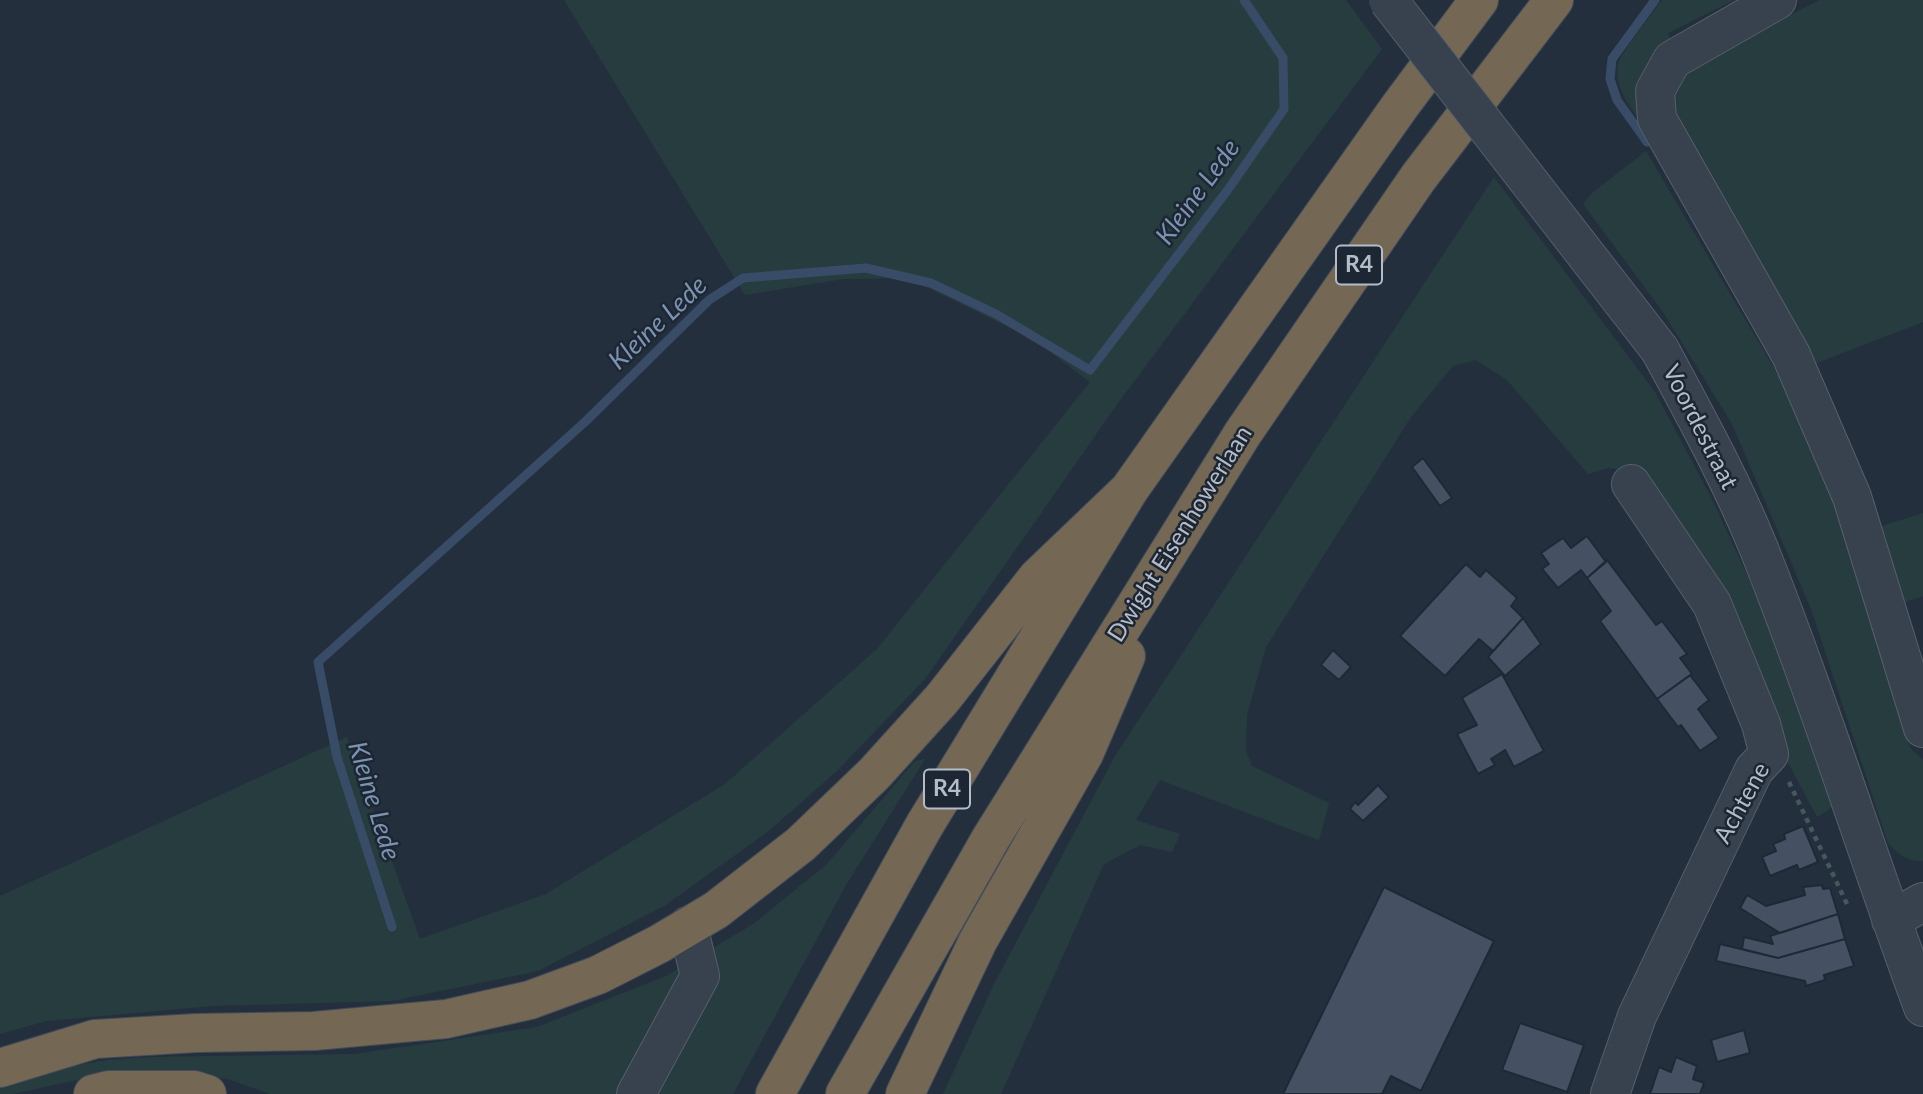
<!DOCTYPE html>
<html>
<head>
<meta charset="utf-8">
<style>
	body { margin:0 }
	canvas { display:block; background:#242f3e }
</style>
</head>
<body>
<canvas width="1923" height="1094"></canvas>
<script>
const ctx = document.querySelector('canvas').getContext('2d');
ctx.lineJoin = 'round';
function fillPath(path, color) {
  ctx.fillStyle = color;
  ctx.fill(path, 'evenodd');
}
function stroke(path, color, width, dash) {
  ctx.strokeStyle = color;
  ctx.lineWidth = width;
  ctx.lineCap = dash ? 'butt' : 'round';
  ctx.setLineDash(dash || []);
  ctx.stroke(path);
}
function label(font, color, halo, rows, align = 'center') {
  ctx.font = font + ' Lato,sans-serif';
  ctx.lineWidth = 5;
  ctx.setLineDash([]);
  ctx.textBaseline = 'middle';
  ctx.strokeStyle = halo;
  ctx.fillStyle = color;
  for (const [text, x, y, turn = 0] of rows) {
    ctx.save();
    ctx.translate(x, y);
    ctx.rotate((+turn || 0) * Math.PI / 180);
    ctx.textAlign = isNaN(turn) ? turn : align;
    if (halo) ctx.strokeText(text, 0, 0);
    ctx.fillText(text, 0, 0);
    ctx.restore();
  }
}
const green = new Path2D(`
	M564,0H1346L1382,49L1118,403L925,679L838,770L770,830L664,906L538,971L392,1001L212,1006L46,1021L0,1034V896L347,737L420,939L546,894L725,784L877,649L1090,382L1033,339L908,278L843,279L745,295Z
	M1662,0H1734L1668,33L1673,44L1653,137C1638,117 1612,90 1618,64C1620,54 1654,11 1662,0Z
	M1820,0H1923V322L1814,364L1671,122L1675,78L1687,67Z
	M1646,151L1795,404L1831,487L1868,601L1891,692L1905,735L1912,750L1923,760V861C1906,861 1899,855 1888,843L1811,609L1732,424L1663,312L1583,204L1592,193Z
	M1494,177L1655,392L1712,499L1762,607L1833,807L1817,817L1632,471L1608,468L1588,474L1507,380L1475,360L1453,366L1411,417L1266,647L1247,715L1246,750L1252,766L1329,803L1319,840L1160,780L1136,820L1180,834L1172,852L1140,845L1104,864L1001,1094H943L994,984L1115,756Z
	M1923,513V596L1897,605L1876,528Z
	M925,759L846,885L733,1094H270L228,1079L192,1075H99L13,1094H0V1083L66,1067L107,1060L148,1057L355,1054L537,1027L666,976L753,924L826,865L915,761Z`);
const stream = new Path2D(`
	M1647,142L1617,100L1610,79L1612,59L1655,0
	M392,927L337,757L318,662L586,421L709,300L743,278L866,268L931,283L996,314L1090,370L1227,191L1284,109L1283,58L1244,0`);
const building = new Path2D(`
	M1423,458L1452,498L1440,506L1412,467Z
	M1587,536L1606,562L1587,578L1581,570L1558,588L1542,569L1549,564L1541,553L1563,538L1571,548Z
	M1607,560L1656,625L1662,621L1687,654L1680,658L1692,674L1657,699L1600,621L1611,611L1587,578Z
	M1466,564L1480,577L1486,570L1517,598L1511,606L1523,618L1493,651L1479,639L1445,676L1400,636Z
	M1523,618L1541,644L1505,676L1488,657Z
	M1333,650L1351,667L1339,680L1321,665Z
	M1502,674L1544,751L1514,767L1505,750L1491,759L1495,765L1478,774L1457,734L1477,725L1462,698Z
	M1690,675L1709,700L1698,709L1719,738L1700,751L1681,725L1678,727L1657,699Z
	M1378,785L1389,797L1363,821L1350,809L1355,802L1358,805Z
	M1803,826L1818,862L1799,870L1797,865L1770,876L1762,857L1776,851L1773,844L1785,839L1784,834Z
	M1822,885L1823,889L1830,888L1838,914L1780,933L1740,908L1747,895L1766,906L1805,895L1803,887Z
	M1384,887L1494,941L1421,1091L1391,1076L1382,1094H1283Z
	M1838,914L1845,939L1778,958L1742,949L1744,937L1773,944L1770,936Z
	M1845,939L1854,966L1824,975L1825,980L1806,986L1805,981L1716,961L1720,944L1778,958Z
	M1520,1023L1584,1045L1567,1092L1502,1070Z
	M1744,1030L1750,1053L1717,1062L1711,1040Z
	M1676,1057L1697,1066L1693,1079L1704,1083L1700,1094H1650L1659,1067L1671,1072Z`);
const path = new Path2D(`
	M1789,782L1847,904`);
const minor = new Path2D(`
	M1777,0L1672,60L1655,91L1657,119L1791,355L1852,497L1923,728
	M1660,350C1695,415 1731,480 1759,549C1819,700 1867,855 1923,1007
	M1891,920L1923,902
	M636,1094L700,976L688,926
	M1610,1094L1637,1016L1754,770L1769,754L1761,724L1712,604L1631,484`);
const highway = new Path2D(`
	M0,1068L95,1039L196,1033L314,1031L446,1019L530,1000L598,975L659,944L716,910L801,844L874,774L942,699L1037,578L1129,490
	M93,1094L109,1090H194L207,1094
	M775,1094L924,826L1129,490L1400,106L1479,0
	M845,1094L991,838L1243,433L1418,178L1554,0
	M905,1094L978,941L1084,754L1126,656`);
const minorBridge = new Path2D(`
	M1388,0L1660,350`);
const shields = [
	[1359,265,46],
	[947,789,46]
];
const shieldNames = [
	["R4",1359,265],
	["R4",947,789]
];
const streetNames = [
	["Voordestraat",1700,427,63],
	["Dwight Eisenhowerlaan",1180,534,-58],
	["Achtene",1742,803,-61]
];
const waterNames = [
	["Kleine Lede",1198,192,-54],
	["Kleine Lede",658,323,-43],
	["Kleine Lede",374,801,73]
];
fillPath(green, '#263c3f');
stroke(stream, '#394c67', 9);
fillPath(building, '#455162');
stroke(building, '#1f2835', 2);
stroke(minor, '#565f6c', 40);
stroke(highway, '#434c59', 40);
stroke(path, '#44595c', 4.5, [5, 5]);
stroke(minor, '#38414e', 38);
stroke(highway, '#746855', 38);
stroke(minorBridge, '#565f6c', 40, []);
stroke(minorBridge, '#38414e', 38);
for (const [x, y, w] of shields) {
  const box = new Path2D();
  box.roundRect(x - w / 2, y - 19.5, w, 39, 5);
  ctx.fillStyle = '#1d2633';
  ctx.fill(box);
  stroke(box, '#b4bcc9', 2);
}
label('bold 23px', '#b4bcc9', null, shieldNames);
label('24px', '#b4bcc9', '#1d2633', streetNames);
label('italic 26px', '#7c92b1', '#1d2633', waterNames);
</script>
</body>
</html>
